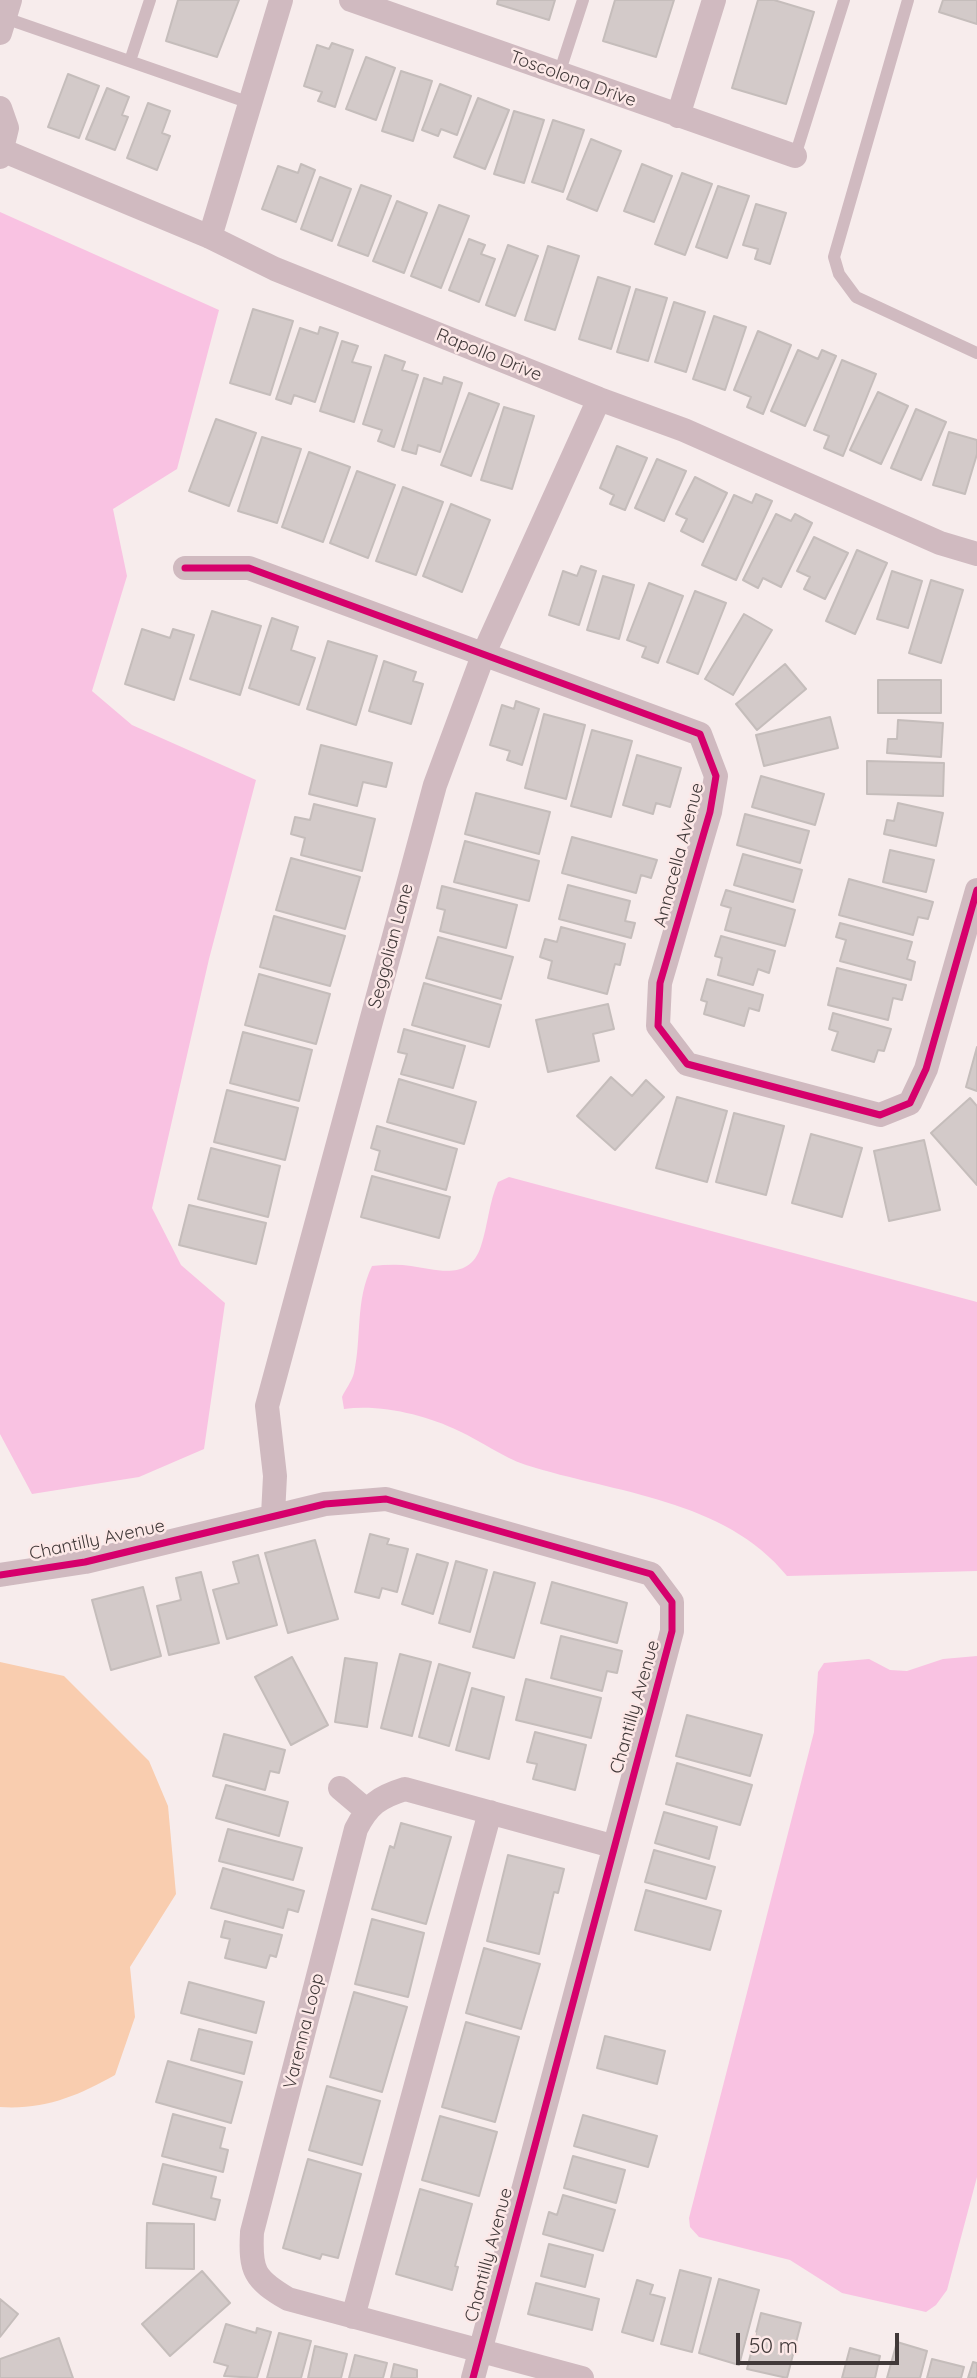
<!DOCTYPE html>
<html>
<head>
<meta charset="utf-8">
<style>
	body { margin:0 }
	#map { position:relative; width:977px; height:2378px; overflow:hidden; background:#f7ecec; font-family:Quicksand,sans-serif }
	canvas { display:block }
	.scale { position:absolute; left:736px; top:2333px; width:163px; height:32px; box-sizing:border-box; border:4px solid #413939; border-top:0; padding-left:9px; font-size:21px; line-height:24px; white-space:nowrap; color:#413939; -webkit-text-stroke:5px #fce8e7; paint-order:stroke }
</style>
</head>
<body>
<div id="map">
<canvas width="977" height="2378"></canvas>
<div class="scale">50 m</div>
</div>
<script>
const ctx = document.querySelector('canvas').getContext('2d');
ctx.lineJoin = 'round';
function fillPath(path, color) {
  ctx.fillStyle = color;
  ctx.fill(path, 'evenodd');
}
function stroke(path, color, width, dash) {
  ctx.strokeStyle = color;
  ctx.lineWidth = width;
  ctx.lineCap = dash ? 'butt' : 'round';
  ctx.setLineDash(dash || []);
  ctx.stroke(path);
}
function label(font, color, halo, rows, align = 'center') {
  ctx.font = font + ' Quicksand,sans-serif';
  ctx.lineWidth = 5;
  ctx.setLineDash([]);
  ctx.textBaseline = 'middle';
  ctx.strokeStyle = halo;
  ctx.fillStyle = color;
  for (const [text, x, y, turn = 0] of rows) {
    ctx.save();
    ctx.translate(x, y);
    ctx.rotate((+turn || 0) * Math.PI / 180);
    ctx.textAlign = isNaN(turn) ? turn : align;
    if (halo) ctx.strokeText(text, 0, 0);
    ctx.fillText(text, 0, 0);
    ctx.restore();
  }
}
const green = new Path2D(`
	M0,1662L64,1676L149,1761L168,1806L176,1894L130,1967L135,2017L115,2075C78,2096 44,2110 0,2107Z`);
const water = new Path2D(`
	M0,212L219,310L177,469L113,509L127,576L92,691L132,725L256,780L209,959L152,1208L181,1265L225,1303L204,1449L139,1477L32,1494L0,1434Z
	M509,1177L977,1302V1571L787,1576C725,1499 614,1493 526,1465C502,1457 481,1441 459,1431C426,1415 381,1404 344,1409L342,1397C345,1390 352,1381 354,1373C362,1336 355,1301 372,1266C385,1265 398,1264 411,1266C438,1270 470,1281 481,1246C488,1225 489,1202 498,1182Z
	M977,1656V2177L947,2290L936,2305L926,2312L842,2293L790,2260L699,2237L690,2227L689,2218L814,1732L818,1672L824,1663L869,1659L890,1670L907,1671L943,1659Z`);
const building = new Path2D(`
	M178,0H239L217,57L166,41Z
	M498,0H555L549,20L497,4Z
	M615,0H674L656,57L603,41Z
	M758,0H774L814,12L786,104L732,88Z
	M943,0H977V24L939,12Z
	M332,43L353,50L335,107L318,101L322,92L304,86L317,45L329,49Z
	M366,57L395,68L376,120L346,109Z
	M401,71L432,81L413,141L382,131Z
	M68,74L99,86L79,138L48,127Z
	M440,84L471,96L457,135L441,129L438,136L422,130Z
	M107,88L129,97L122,115L128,117L115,150L86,139Z
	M478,98L509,110L485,169L454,157Z
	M148,103L170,111L162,133L170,136L157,170L127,158Z
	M514,111L544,120L524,183L494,174Z
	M553,120L584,130L563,192L532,182Z
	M591,139L621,151L597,211L567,199Z
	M301,164L315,170L296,222L262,209L278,166L298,173Z
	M642,164L672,176L654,222L624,211Z
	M682,173L712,184L685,255L655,244Z
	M320,177L351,189L332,241L301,229Z
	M361,185L391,196L368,256L338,245Z
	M718,186L749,196L727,258L696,247Z
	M397,201L427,213L404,273L373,261Z
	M756,204L786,213L770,264L755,259L758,249L743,245Z
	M439,205L469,216L441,288L411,276Z
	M469,239L485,245L481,254L495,259L479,302L449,290Z
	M508,245L538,256L515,316L486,305Z
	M548,246L579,256L555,330L525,320Z
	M598,277L630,287L611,349L579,339Z
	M636,289L667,298L648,361L617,352Z
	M674,302L705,312L686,372L655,362Z
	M253,309L293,321L270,395L230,383Z
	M714,316L746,327L725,390L693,379Z
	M320,327L338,333L315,402L294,395L291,404L276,399L300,328L318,334Z
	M758,331L791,345L763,414L747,407L751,397L734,390Z
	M342,341L358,346L352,362L371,367L354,422L320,411Z
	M798,350L818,359L822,350L836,356L805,426L771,411Z
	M385,355L405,362L402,370L418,375L394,447L378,441L382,430L363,424Z
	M842,360L876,374L843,456L824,448L829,436L814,430Z
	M444,377L462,383L440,452L418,445L416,454L402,450L424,378L442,384Z
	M878,392L908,406L881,464L850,450Z
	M469,393L499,404L471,476L441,465Z
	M504,407L534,416L512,489L481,480Z
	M916,409L946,422L921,480L891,468Z
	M216,419L256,433L229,506L189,491Z
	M949,432L977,440V454L965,494L933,485Z
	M262,437L301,449L277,523L238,511Z
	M617,446L647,458L625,510L610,504L614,495L600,488Z
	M309,452L350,467L323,542L282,527Z
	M657,459L686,471L664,521L635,508Z
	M357,471L395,485L368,558L330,543Z
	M695,477L727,493L703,542L681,531L687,519L676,514Z
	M403,487L443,502L416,575L376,561Z
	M756,494L772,501L736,580L702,565L734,495L752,503Z
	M451,504L490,520L462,592L423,576Z
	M776,514L791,521L795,514L812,523L781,587L763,578L758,588L743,580Z
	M814,537L848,553L825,599L804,589L810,577L797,571Z
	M857,550L887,563L855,634L826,621Z
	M581,566L596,571L579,625L549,615L563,571L577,576Z
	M892,571L922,581L908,628L877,619Z
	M603,576L634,585L619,639L587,630Z
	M931,580L963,590L941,663L909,653Z
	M649,583L683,596L658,663L642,657L646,647L627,640Z
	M695,591L726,603L698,674L667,662Z
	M212,611L261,626L240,695L190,679Z
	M744,614L772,630L733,695L705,679Z
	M272,618L298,627L291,650L315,658L299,705L249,688Z
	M142,629L170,638L173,629L194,635L174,700L125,684Z
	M328,641L377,656L356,725L307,709Z
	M384,661L416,672L413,681L423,684L411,724L369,711Z
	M785,664L806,689L757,730L736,704Z
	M878,680H941V713H878Z
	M516,701L539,709L522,765L507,760L510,751L490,745L502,705L514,709Z
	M544,714L585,725L566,799L525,788Z
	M830,717L838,748L764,766L756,735Z
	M898,720L943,723L941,757L887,753L888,739H897Z
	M592,730L632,741L611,817L571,806Z
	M321,745L392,763L386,787L363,782L357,806L309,794Z
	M637,755L681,768L670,807L656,803L653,814L623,805Z
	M867,761L944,763L943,796L867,794Z
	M761,776L824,794L815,825L752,807Z
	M476,793L550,812L539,854L465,834Z
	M898,803L943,813L936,846L884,834L887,820L894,821Z
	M314,804L375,819L362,871L301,855L305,838L291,834L295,817L310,820Z
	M745,814L809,831L800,863L737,845Z
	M572,837L657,860L651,878L641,875L636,893L562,873Z
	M465,841L539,861L529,901L454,882Z
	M890,850L934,860L926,892L883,882Z
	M743,854L802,870L793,902L734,885Z
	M291,858L360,877L345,929L276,910Z
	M849,879L933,902L928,919L918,917L913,935L839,915Z
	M568,885L630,901L625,921L635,923L631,938L559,919Z
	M442,886L517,905L506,948L440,931L445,910L437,908Z
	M726,890L795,910L785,946L725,930L731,908L721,905Z
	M274,916L345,936L330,986L260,967Z
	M840,923L912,942L907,959L915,962L911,980L840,961L846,940L836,937Z
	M561,927L625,944L620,965L615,964L607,994L548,978L552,961L540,957L545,939L557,942Z
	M721,936L775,951L769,973L758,969L753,985L718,975L722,958L715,956Z
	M438,937L513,957L501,999L426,978Z
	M837,968L906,985L902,1000L893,998L888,1020L828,1005Z
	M259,974L330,994L316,1044L245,1025Z
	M707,979L763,995L759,1011L749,1008L744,1026L704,1014L707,1002L701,1000Z
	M424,983L501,1005L489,1047L412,1025Z
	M608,1004L614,1029L593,1034L599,1061L548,1072L536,1020Z
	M833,1013L891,1029L884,1051L878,1050L874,1062L832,1050L838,1032L829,1029Z
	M404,1029L465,1046L453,1088L401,1074L407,1054L398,1052Z
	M243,1032L312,1050L299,1101L230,1083Z
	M977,1047V1091L966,1087Z
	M611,1077L632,1096L646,1080L664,1097L615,1150L577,1116Z
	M399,1079L476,1102L464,1144L387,1122Z
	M227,1090L298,1108L285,1160L214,1142Z
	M677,1097L727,1111L707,1182L656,1168Z
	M970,1098L977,1106V1185L931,1133Z
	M734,1113L784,1126L766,1195L716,1182Z
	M377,1126L457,1149L446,1190L375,1170L380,1151L371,1148Z
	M811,1134L862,1148L842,1217L792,1203Z
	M924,1140L940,1210L889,1221L874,1151Z
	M211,1148L280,1166L268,1217L198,1199Z
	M372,1176L450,1197L439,1238L361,1217Z
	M189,1205L266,1223L256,1264L179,1245Z
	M370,1534L389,1539L387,1544L408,1549L397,1592L382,1588L379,1598L355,1592Z
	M315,1540L338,1619L288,1633L265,1553Z
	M417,1554L448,1563L433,1614L402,1604Z
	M258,1555L277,1625L227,1639L213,1590L239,1583L233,1562Z
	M456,1561L487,1570L470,1632L439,1623Z
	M201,1572L219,1643L169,1655L157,1606L181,1600L176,1578Z
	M494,1572L535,1583L514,1658L473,1647Z
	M552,1582L627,1603L617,1643L541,1623Z
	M143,1587L161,1656L111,1670L92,1600Z
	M561,1636L622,1651L617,1673L607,1671L602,1691L551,1678Z
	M400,1654L431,1662L412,1736L381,1728Z
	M292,1657L328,1725L291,1745L255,1677Z
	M345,1658L377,1663L367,1727L335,1722Z
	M439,1664L470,1673L449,1746L419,1737Z
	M526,1679L601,1698L591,1738L516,1720Z
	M472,1688L504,1697L489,1759L456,1750Z
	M687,1715L762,1735L750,1776L676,1756Z
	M535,1732L586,1745L575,1790L533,1779L537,1764L527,1762Z
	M224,1734L285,1750L279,1773L270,1771L265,1790L213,1776Z
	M677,1763L752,1785L740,1825L666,1804Z
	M226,1785L288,1802L279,1836L216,1818Z
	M664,1812L717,1827L709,1859L655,1843Z
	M401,1823L451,1837L426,1924L372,1909L390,1846L394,1848Z
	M228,1829L302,1848L293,1880L219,1861Z
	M654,1850L715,1867L706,1899L645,1882Z
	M508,1855L564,1869L558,1893L554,1892L539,1954L487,1941Z
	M223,1868L304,1891L298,1912L288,1909L283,1928L211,1908Z
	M646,1890L721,1911L710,1950L635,1930Z
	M372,1919L424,1933L408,1997L355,1984Z
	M225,1921L282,1935L276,1957L270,1955L266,1968L225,1958L230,1939L221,1937Z
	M484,1948L540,1964L521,2029L466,2013Z
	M189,1982L264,2002L256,2033L181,2013Z
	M354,1992L407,2007L382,2092L330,2077Z
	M466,2022L519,2037L495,2122L442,2107Z
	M199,2029L252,2042L244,2074L191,2060Z
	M605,2036L665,2051L657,2084L597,2068Z
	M168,2061L242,2082L231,2123L156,2102Z
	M327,2086L380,2101L362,2165L309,2150Z
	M173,2114L225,2128L220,2148L228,2150L223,2172L162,2156Z
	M583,2115L657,2136L648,2167L574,2146Z
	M440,2116L497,2132L479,2196L422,2180Z
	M573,2156L625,2170L616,2203L564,2188Z
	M308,2159L361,2174L338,2258L322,2254L320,2259L283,2248Z
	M163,2164L216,2177L211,2198L220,2200L215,2220L153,2204Z
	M420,2189L472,2204L455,2266L458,2267L452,2290L396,2274Z
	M563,2195L615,2210L603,2251L543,2234L549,2212L557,2215Z
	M147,2223L194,2224V2269L146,2268Z
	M549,2244L593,2255L585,2287L541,2276Z
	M680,2270L711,2278L692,2352L661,2344Z
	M202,2271L230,2303L170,2356L142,2324Z
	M719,2279L759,2290L739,2365L699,2353Z
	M637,2280L653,2285L650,2294L665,2298L653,2341L622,2332Z
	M536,2283L599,2299L592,2330L528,2314Z
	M0,2299L18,2314L0,2337Z
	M761,2313L801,2323L787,2378L747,2369Z
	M226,2324L256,2333L257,2328L271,2332L257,2378L224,2376L228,2366L214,2362Z
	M279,2333L311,2341L301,2378H267Z
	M59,2338L73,2378H0V2359Z
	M897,2342L927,2351L920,2378H887Z
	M315,2346L347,2354L341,2378H308Z
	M850,2348L880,2356L875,2378H842Z
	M355,2355L387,2363L383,2378H349Z
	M932,2359L964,2367L961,2378H927Z
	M973,2362L977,2363V2378H968Z
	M394,2364L417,2370V2378H391Z`);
const service = new Path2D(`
	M908,0L834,257L839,274L856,297L977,353
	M5,18L250,103
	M130,61L150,0
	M559,74L583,0
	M795,156L844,0`);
const minor = new Path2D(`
	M351,0L795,156
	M0,33L10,0
	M0,108L7,128L0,157
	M678,116L714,0
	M4,151L210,237L275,269L599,399L684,430L940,543L977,554
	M210,237L281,0
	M185,568H249L700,734L716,776L710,812L660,983L658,1026L687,1064L880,1115L910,1103L926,1069L977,890
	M273,1515L275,1476L267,1406L435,785L484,653L599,399
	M0,1575L85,1562L325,1504L386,1499L651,1574L672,1602V1631L473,2378
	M340,1788L366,1810
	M353,2317L490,1812
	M582,2378L288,2299C254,2279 250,2271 252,2232L356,1829C368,1805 379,1797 405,1789L612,1846`);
const cycleway = new Path2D(`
	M185,568H249L700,734L716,776L710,812L660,983L658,1026L687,1064L880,1115L910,1103L926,1069L977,890
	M0,1575L85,1562L325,1504L386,1499L651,1574L672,1602V1631L473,2378`);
const streetNames = [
	["Toscolona Drive",573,79,20],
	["Rapollo Drive",489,355,22],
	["Annacella Avenue",679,855,-75],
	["Seggolian Lane",391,946,-75],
	["Chantilly Avenue",97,1540,-12],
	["Chantilly Avenue",635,1707,-74],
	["Varenna Loop",304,2031,-76],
	["Chantilly Avenue",489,2255,-75]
];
fillPath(green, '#f9cdaf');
fillPath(water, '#f9c2e2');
fillPath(building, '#d3cac9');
stroke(building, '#c5bdbb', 2);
stroke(service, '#d0bac0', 12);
stroke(minor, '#d0bac0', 24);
stroke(cycleway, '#d6006c', 7);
label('18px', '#413939', '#fce8e7', streetNames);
</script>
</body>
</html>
